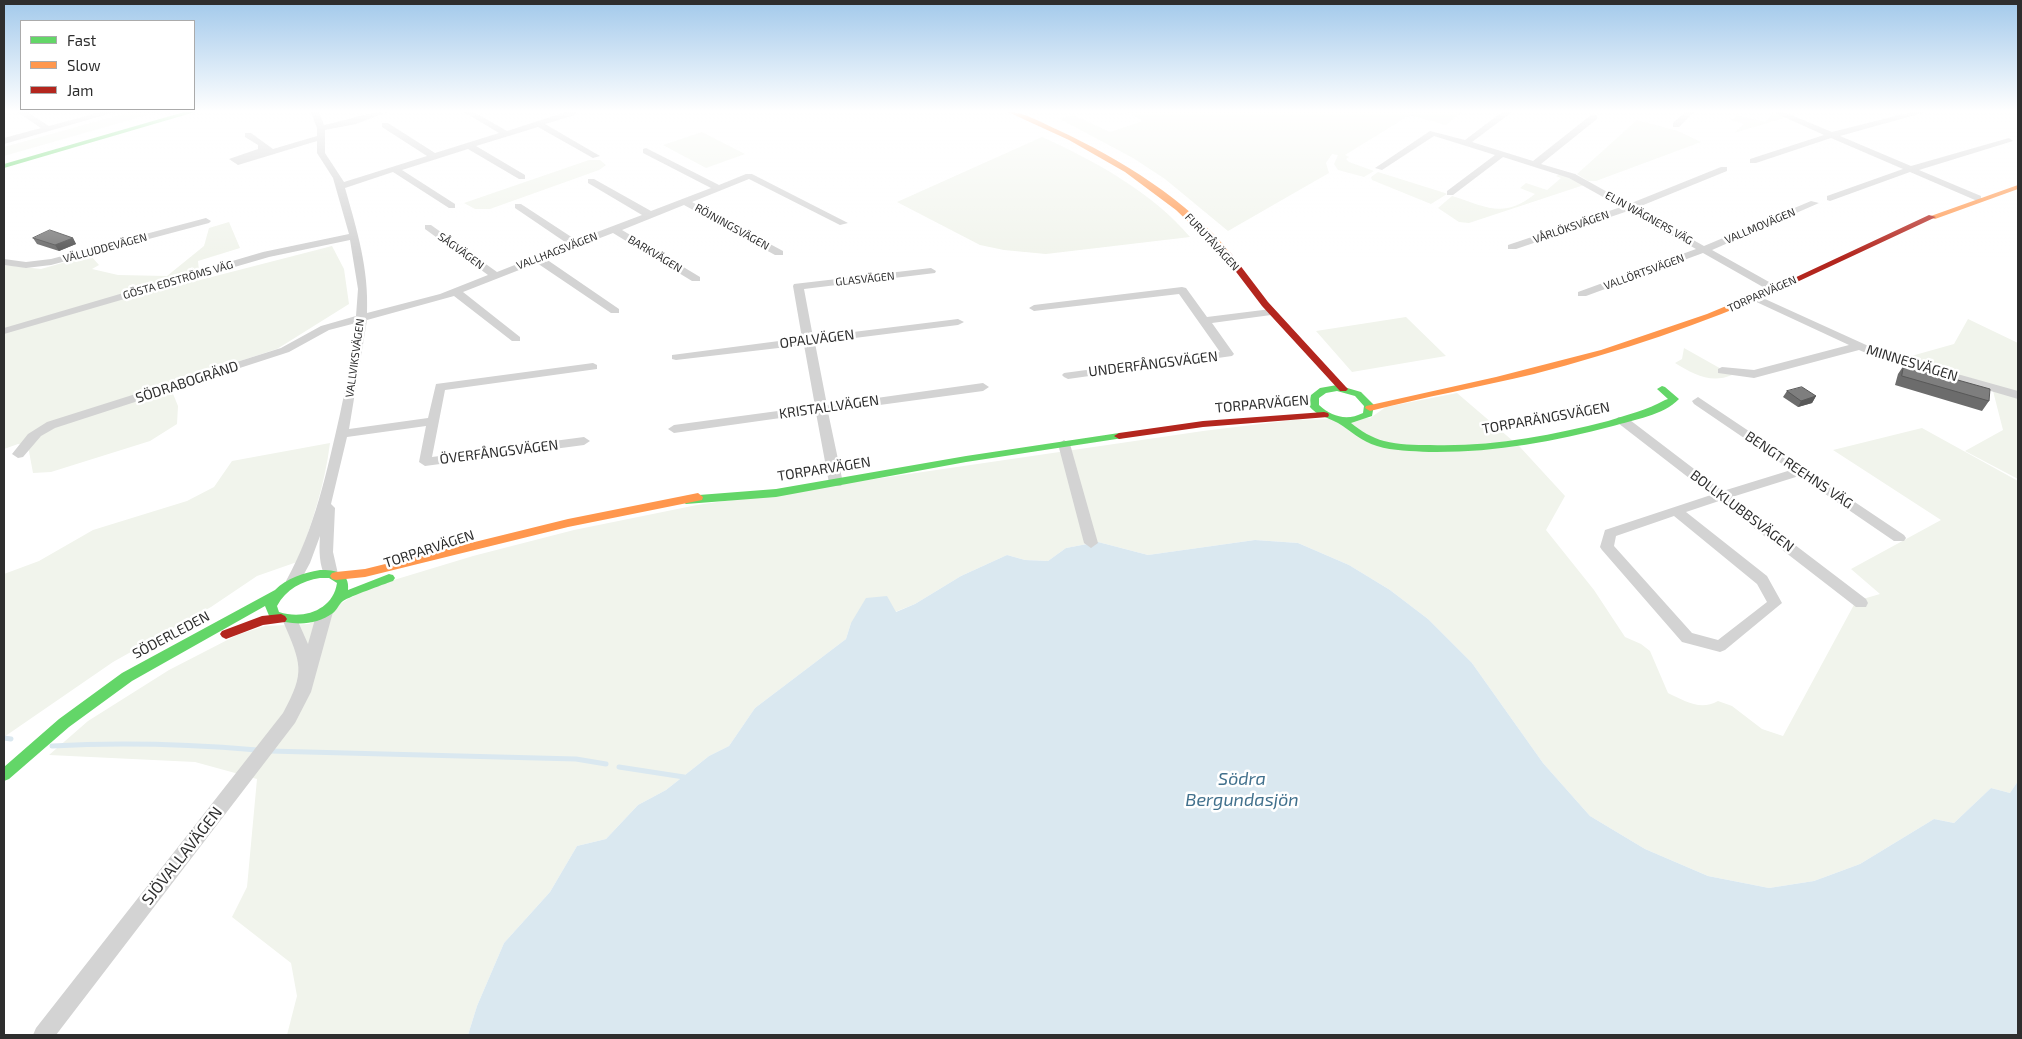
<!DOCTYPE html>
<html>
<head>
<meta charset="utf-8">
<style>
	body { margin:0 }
	#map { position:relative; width:2022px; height:1039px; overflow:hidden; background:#fff; font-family:"Exo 2",sans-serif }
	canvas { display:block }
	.frame { position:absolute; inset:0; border:5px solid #2e2e2e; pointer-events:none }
	.legend { position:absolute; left:20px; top:20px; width:175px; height:90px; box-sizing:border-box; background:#fff; border:1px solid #ababab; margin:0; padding:6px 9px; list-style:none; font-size:15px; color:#2e2e2e }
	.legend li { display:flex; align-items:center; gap:10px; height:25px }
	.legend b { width:25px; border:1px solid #ababab }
</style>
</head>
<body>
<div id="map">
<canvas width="2022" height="1039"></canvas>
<div class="frame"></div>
<ul class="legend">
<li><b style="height:6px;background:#63d668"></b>Fast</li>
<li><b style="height:6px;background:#ff974d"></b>Slow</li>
<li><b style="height:6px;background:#b3261e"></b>Jam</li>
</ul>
</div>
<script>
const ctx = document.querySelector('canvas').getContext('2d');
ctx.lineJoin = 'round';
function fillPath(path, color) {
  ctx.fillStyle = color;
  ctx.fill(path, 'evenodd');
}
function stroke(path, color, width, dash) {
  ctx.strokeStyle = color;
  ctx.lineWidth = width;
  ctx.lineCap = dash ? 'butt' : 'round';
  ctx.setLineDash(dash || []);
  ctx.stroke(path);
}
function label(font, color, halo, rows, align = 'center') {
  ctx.font = font + ' "Exo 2",sans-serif';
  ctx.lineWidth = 5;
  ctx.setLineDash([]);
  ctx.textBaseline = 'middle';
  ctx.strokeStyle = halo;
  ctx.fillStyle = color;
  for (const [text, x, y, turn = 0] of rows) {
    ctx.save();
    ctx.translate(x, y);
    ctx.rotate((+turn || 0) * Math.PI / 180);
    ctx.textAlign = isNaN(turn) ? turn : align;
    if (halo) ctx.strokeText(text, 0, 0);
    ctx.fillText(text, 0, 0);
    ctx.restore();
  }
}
const green = new Path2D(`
	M130,112H158L4,156V147Z
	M1126,112H1462L1446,125L1410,115L1345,155L1349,157L1346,159L1349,162L1374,171L1364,177L1338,170L1334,164L1338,155L1332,154L1326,163L1329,173L1228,231L1165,179L1133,158L1060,119L1073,115L1110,132L1143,121Z
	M1769,112C1774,112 1782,114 1784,118L1734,133L1744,124L1731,120L1737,115L1765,122L1773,113Z
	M1637,120L1678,131L1701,142L1596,181H1588L1577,174Z
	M702,132L745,154L706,168L663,145Z
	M1042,137C1095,161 1152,192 1190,237L1046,254L1004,250L980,245L897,202Z
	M589,160H600L606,165L599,170L490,209H475L464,203Z
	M1378,172L1445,193L1447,194L1431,204L1372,180L1371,177Z
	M1558,175H1565L1584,185L1469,223L1459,222L1438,208L1452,196C1487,207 1503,219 1535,194L1520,188L1526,183L1547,190L1561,178L1556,176Z
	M229,222L240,248L198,261L200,280L332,246L344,269L349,304L277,349L169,384L178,406L177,424L150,441L51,472L33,473L28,446L18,444L4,449V265L41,269L90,255L99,265L92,269L118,275L167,276L204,246L209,228Z
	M1406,317L1446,356L1352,372L1316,331Z
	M1968,319L2018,343V479L1965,451L2003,430L1992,387L1897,360L1954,344Z
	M1684,348L1732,375C1711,384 1693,374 1675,363L1682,359Z
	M1457,393L1520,447L1565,496L1546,530L1594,590L1625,637L1641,644L1650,651L1668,693C1685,701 1700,711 1718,701L1732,706L1762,729L1783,736L1856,601L1880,594L1851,569L1941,520L1833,450L1922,428L2018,481V781L2010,793L1991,788L1954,823L1934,819L1860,864L1814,881L1769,888L1708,876L1645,849L1590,816L1543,763L1472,663L1428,619L1390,590L1349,565L1298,543L1255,540L1148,555L1098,542L1066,548L1048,561L1025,560L1007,555L961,576L915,604L895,612L851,623L846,639L755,708L729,746L709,756L666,790L638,805L606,839L577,846L550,892L504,943L477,1006L468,1035H287L297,996L291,963L232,917L247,887L257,779L195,762L49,755L88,721L169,670L237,635L265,626L309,624L348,599L374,586L473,556L574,530L697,505L1203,431L1293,420L1370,418L1386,407Z
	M330,443C325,484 312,524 297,562L257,576L211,607L113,662L4,737V574L39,561L93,530L187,501L214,487L232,461Z`);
const water = new Path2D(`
	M1255,540L1298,543L1349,565L1390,590L1428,619L1472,663L1543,763L1590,816L1645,849L1708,876L1769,888L1814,881L1860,864L1934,819L1954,823L1991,788L2010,793L2018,781V1035H468L477,1006L504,943L550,892L577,846L606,839L638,805L666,790L709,756L729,746L755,708L846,639L851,623L866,598L887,596L896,612L915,604L961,576L1007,555L1025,560L1048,561L1066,548L1098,542L1148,555Z`);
const stream = new Path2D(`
	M4,738L11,739
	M52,746C124,742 186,744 257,750
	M269,751L576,759L606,764
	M619,767L684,777`);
const street = new Path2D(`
	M17,112H27L49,126L101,112H115L4,144V138L41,128Z
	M311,112H319L324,125C345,121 366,112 387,112L356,124L325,130V153L344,182L427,156L382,127V123H388L435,153L499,133L464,112H474L507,131L566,112H576L575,115L545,124L600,156L593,158L538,127L476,146L525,175V179H519L468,149L402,170L455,204V208H449L393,172L345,188C357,230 369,269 367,313L440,294L488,275L425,229V225H431L497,272L568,244L515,208V204H521L576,240L642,215L588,183V179H594L651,211L711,188L643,153V149L646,148L719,185L746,174H752L848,223L840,225L749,179L692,202L783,251V255H775L684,205L622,230L700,277V281H692L613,233L546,259L619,309V313H611L537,263L463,292L520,337V341H512L454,296L367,320L349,429L428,418L436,384L593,363L597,365V369L445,390L432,457L584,437L590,441L584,445L425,466L419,462L426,426L347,437L331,504L335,508L333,552L338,574L336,578H326C319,566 319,550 320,536L310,563L298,585H288L286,581C315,529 327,471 340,414C346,384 354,353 356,323L329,330L289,352L55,428L41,436L23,457L18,458L12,454L28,434L47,422L281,348L321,326L356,316L358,289L350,240L269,257L4,334V328L263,252L349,234L333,178L317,153V141L238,165L229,159L258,149V145L245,137V133H251L273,149L317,136V128Z
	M1502,112H1512L1472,142L1533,161L1591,115H1597V119L1541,164L1575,174L1629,204L1721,167H1727V171L1636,208L1704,246L1811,201L1819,203L1712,250L1778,287V291H1770L1703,253L1586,296H1578V292L1696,249L1628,211L1516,249H1508V245L1621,207L1569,178L1503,157L1453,195H1447V191L1495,155L1434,136L1382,170L1375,168L1430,131L1465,140Z
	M1685,112H1694L1679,127H1673V123Z
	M1773,112H1784L1832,132L1911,112H1926L1840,136L1911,166L2009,138L2013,141L1919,170L1981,196V200H1975L1910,172L1830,201L1827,200V196L1903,169L1831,138L1756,163H1750V159L1824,135Z
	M206,218L211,221L209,223L51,265L26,268L4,265V259L26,262L51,259Z
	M931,268L936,271L935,273L804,289L813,337L958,319L964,322L958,325L815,343L827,405L983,383L989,387L983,391L828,412L843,483L841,486H831L829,483L816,413L674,433L668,429L674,425L815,406L804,345L676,360L672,359V355L802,338L793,286L794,284Z
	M1182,287L1186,288L1207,317L1271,309L1276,312L1271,315L1212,323L1234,354L1232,356L1068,379L1064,377L1062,375L1064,373L1220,352L1179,294L1034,311L1029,308L1034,305Z
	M1754,294L1886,354L2018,391V399L1878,358L1859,350L1754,378L1718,373V369L1722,367L1754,370L1849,345L1750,299L1749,297Z
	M1698,397L1904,535L1906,538L1904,541H1894L1799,476L1732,497L1866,599L1868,603L1866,607H1856L1719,501L1686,512L1767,576L1782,603L1725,650L1720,652L1682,642L1602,550L1600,547L1605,530L1711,495L1618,423L1616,420L1618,417H1626L1723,491L1791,470L1694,404L1692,401ZM1674,516L1757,584L1767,602L1718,640L1692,633L1614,546L1616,536Z
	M1064,440L1070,444L1098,543L1091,548L1084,543L1058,444Z
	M325,607L330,608L333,612L311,692L295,723L56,1035H33L36,1028L283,713C306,671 301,664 283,621L286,617H296L308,644L317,612L320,608Z`);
const fast = new Path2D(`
	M184,112H195L4,168V164Z
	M1337,385L1361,392L1374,405L1372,416L1351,423C1361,431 1372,438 1384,441C1399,445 1415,445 1430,445C1490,447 1550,436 1608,421C1627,415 1647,410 1665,400L1668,399L1657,389L1662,386L1665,387L1679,399C1664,415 1633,420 1613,426C1553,442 1491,453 1429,452C1412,451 1393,451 1377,446C1361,441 1351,431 1338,423C1327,417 1317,416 1309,406L1311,395L1320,388ZM1337,391L1355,396L1364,406L1363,413C1347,421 1332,417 1319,405V398L1326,393Z
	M1119,433L1123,434L1124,436L1123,438L966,462L776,497L686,504L680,500L686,496L776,489L966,456Z
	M320,570C335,570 350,572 348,590L389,574L393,575L395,578L393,581C382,585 351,596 343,601C339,604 337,610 333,613C314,627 291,625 270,618L265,606L132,681L69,727L9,779L4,781V767L59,719L122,673L275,590C287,578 303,573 320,570ZM320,578H329L337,583C333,610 304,620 279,612L277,606C286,589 302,581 320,578Z`);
const slow = new Path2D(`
	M1008,112C1025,112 1042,123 1058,130C1120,159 1188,200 1231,254L1230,256H1224L1176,210L1125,172L1069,140Z
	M2018,185V189L1935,219L1928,217Z
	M1779,284L1782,285V289C1702,324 1619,352 1534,374C1479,387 1424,397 1370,411L1365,408L1366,406L1496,377L1601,350L1707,314Z
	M698,493L703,497L702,500L568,527L365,577L336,580L332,579L330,576L332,573L336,572L365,569L568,519Z`);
const jam = new Path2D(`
	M1929,215L1936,217L1782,289H1776L1775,287Z
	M1224,252H1230L1268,302L1346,387L1348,389L1346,391H1340L1262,306L1224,256Z
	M1324,412L1328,413L1329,415L1328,417L1203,427L1119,439L1114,436L1119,433L1203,421Z
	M281,614L285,616L287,619L285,622L263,625L226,639L222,637L220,634L222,631L262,616Z`);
const wall = new Path2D(`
	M33,238H73L76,244L59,251L37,244Z
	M1904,365L1989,401L1982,411L1895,385L1898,374Z
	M1787,391L1816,396L1812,403L1798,407L1783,397Z`);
const shadedWall = new Path2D(`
	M73,238L76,244L59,251L55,245Z
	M1816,396L1812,403L1798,407L1801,401Z`);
const building = new Path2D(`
	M50,230L73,238L55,245L33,238Z
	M1904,365L1990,389L1989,401L1902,376Z
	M1802,387L1816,396L1801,401L1787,391Z`);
const farStreetnames = [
	["ELIN WÄGNERS VÄG",1649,218,29],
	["VALLMOVÄGEN",1760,226,-23],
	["RÖJNINGSVÄGEN",732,227,29],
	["VÅRLÖKSVÄGEN",1571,227,-19],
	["FURUTÅVÄGEN",1212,242,47],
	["VÄLLUDDEVÄGEN",105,248,-15],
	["SÅGVÄGEN",461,251,36],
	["VALLHAGSVÄGEN",557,251,-21],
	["BARKVÄGEN",655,254,31],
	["VALLÖRTSVÄGEN",1644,272,-20],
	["GLASVÄGEN",865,279,-6],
	["GÖSTA EDSTRÖMS VÄG",178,280,-16],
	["TORPARVÄGEN",1762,294,-24],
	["VALLVIKSVÄGEN",355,358,-82]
];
const streetNames = [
	["OPALVÄGEN",817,339,-7],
	["MINNESVÄGEN",1912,363,17],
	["UNDERFÅNGSVÄGEN",1153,364,-7],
	["SÖDRABOGRÄND",187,382,-18],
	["TORPARVÄGEN",1262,404,-5],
	["KRISTALLVÄGEN",829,407,-8],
	["TORPARÄNGSVÄGEN",1546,418,-10],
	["ÖVERFÅNGSVÄGEN",499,452,-7],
	["TORPARVÄGEN",824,469,-9],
	["BENGT REEHNS VÄG",1799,470,34],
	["BOLLKLUBBSVÄGEN",1742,511,37],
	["TORPARVÄGEN",429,549,-18],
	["SÖDERLEDEN",171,635,-28]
];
const nearStreetnames = [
	["SJÖVALLAVÄGEN",182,856,-52]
];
const nearWaternames = [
	["Södra",1242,779],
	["Bergundasjön",1242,800]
];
fillPath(green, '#f1f4ec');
fillPath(water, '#dae8f0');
stroke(stream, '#dae8f0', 5);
fillPath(street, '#d3d3d3');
fillPath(fast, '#63d668');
fillPath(slow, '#ff974d');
fillPath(jam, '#b3261e');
fillPath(wall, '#6c6c6c');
fillPath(shadedWall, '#585858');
fillPath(building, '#7e7e7e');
stroke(building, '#585858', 1);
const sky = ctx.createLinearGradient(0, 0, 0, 258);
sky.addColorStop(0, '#a2c9eb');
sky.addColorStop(0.43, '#fff');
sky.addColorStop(1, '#ffffff00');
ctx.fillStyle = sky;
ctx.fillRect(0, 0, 2022, 258);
label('11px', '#2e2e2e', '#fff', farStreetnames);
label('14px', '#2e2e2e', '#fff', streetNames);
label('16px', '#2e2e2e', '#fff', nearStreetnames);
label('italic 18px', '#41708c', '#fff', nearWaternames);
</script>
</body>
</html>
